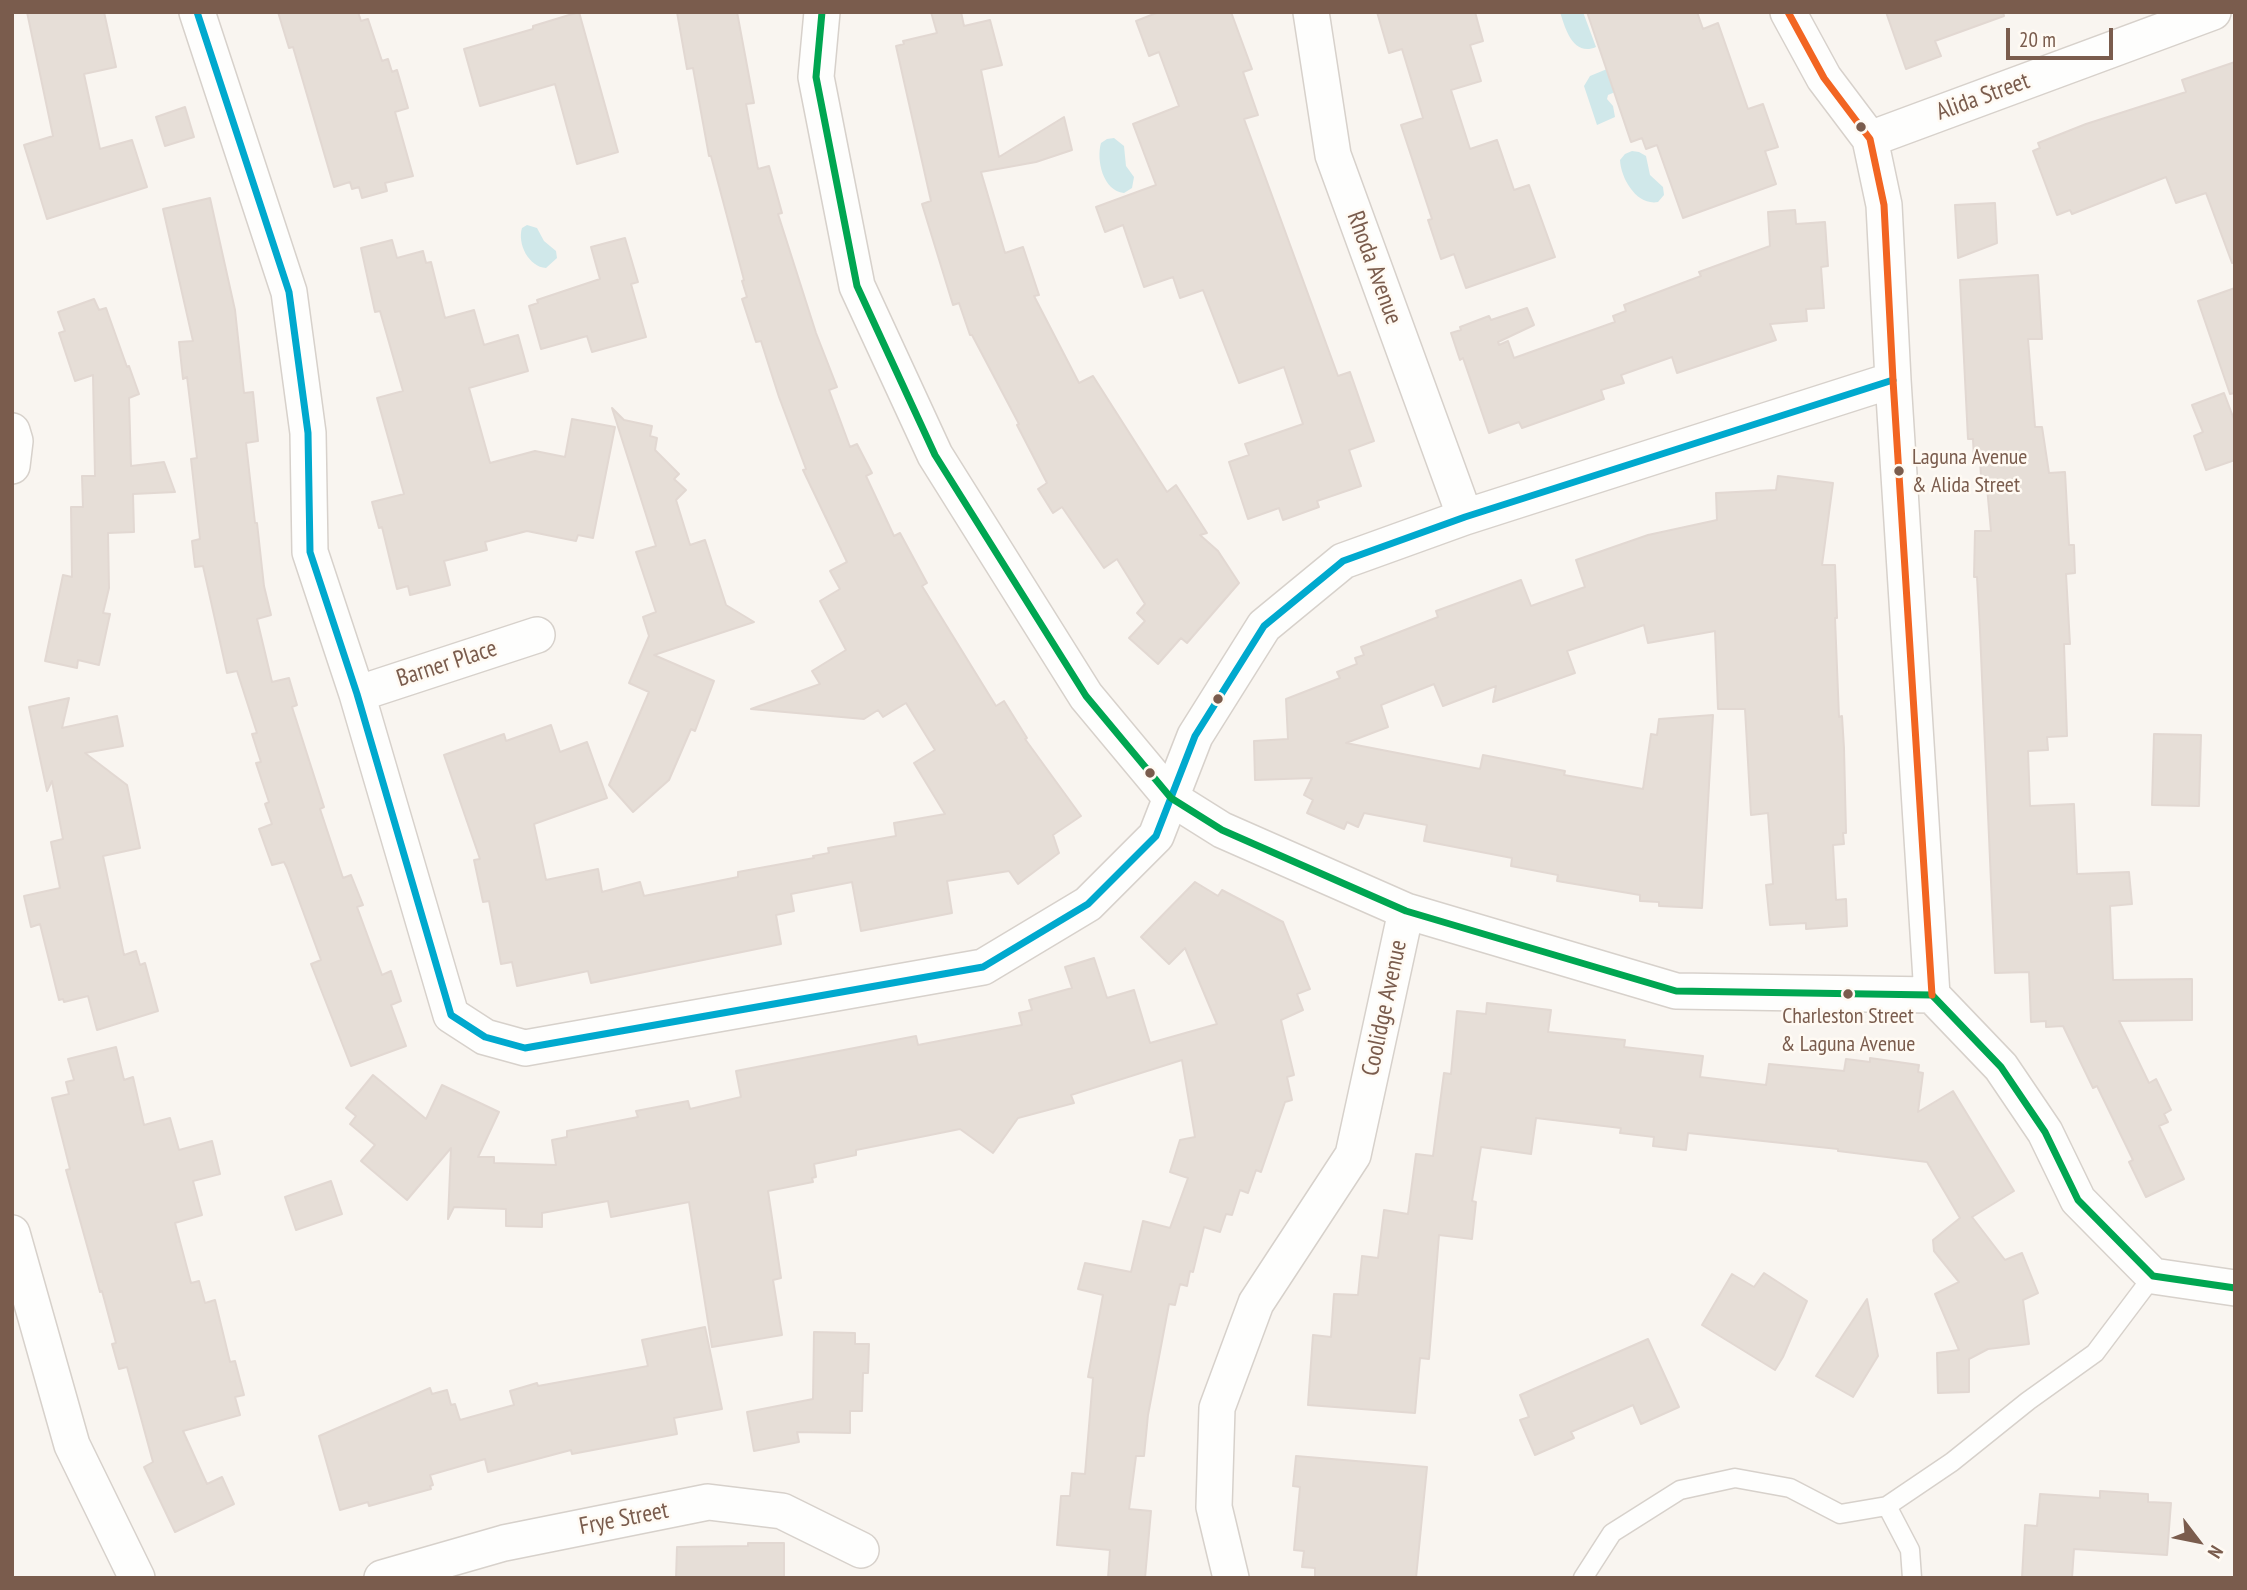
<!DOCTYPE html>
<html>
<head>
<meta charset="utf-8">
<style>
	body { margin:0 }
	#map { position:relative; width:2247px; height:1590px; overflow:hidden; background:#f9f5f0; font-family:"PT Sans Narrow",sans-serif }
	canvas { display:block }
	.frame { position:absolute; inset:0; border:14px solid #7a5c4d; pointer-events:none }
	.north { position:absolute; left:2163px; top:1506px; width:70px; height:70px; -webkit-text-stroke:5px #fffaf3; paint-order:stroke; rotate:122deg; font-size:19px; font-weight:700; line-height:28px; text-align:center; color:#7a5c4d }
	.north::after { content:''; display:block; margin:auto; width:24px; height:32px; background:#7a5c4d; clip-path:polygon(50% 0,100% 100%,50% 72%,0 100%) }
	.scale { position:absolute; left:2006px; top:28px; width:107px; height:32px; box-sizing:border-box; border:4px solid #7a5c4d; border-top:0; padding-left:9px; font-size:21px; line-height:24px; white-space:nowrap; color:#7a5c4d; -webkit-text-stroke:5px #fffaf3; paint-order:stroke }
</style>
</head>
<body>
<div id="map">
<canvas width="2247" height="1590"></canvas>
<div class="frame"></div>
<div class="north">N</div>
<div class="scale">20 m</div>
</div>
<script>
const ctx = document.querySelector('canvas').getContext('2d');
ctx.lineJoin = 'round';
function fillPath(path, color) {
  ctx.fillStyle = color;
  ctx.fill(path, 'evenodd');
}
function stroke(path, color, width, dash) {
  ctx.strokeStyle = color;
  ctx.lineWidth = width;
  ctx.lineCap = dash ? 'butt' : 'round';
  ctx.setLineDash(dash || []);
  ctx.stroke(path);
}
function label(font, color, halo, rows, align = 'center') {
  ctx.font = font + ' "PT Sans Narrow",sans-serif';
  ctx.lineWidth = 5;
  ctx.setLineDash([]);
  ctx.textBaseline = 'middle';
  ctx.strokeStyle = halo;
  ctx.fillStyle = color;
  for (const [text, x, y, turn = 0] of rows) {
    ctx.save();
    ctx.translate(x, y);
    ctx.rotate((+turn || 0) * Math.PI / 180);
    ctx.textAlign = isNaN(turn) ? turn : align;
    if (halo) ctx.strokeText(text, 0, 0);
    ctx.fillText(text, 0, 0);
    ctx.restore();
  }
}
const water = new Path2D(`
	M1560,12H1583L1596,47C1573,57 1565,28 1560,12Z
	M1607,69L1615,92L1608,95L1607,99L1613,106L1615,117L1597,125L1584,86L1590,76Z
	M1114,138L1124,146L1126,166L1134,177L1132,188L1124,193C1103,191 1096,160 1101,143L1107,139Z
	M1632,151L1639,152L1646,156L1650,175L1663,187L1664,195L1658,202C1637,206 1621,179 1620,160L1625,154Z
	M527,225L537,228L544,241L556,251L557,258L546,268C529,267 517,244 522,228Z`);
const building = new Path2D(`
	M27,12H104L116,67L84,74L100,149L132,140L147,187L47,219L24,145L53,136Z
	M278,12H358L361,21L368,19L382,61L388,59L392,72L397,70L408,108L395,112L413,176L385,183L387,191L362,198L359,187L352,189L350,182L334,187L293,47L289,48Z
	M579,12L618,152L577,164L555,84L480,106L464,49L533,29V26Z
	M677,12H737L754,103L746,104L758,169L769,166L782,213L778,214L816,333L837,387L829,390L850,447L857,444L872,473L866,476L894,536L900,533L927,583L922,586L996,706L1004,701L1027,738L1025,739L1081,816L1053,835L1059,853L1018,884L1009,871L947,881L952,913L861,931L852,882L791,894L794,911L776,915L781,944L591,983L588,971L517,986L512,962L501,964L489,901L483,902L474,860L480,859L444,755L504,734L506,741L551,725L560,752L587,742L607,798L534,824L546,880L598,869L602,892L640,882L644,896L738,877V872L814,858L813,856L829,853L828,848L896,836L894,823L945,814L914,763L935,750L906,703L883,717L878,710L864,719L751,709L820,684L812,671L846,650L820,601L840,589L830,571L847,562L803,470L806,469L779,397L761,341L756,342L742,299L747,297L742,281L744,280L711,156H709L693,68L687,69Z
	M931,12H961L964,26L990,20L1002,65L981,70L999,157L1064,117L1072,150L1036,162L981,172L1005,253L1023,247L1039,295L1034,296L1079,383L1093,376L1167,492L1176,485L1207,533L1200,535L1218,551L1239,583L1187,643L1181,638L1158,664L1129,638L1145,621L1137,613L1145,604L1117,559L1104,568L1062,507L1053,513L1038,489L1047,483L1017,425L1019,424L972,335H970L959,303L953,305L922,204L931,201L896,46L904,44L903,41L937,33Z
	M1159,12H1231L1252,69L1243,72L1258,115L1244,119L1338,376L1350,372L1374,441L1349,450L1361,486L1317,501L1319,507L1283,520L1279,508L1248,519L1229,462L1249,455L1245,444L1303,424L1284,367L1239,383L1203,290L1180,298L1173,277L1144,287L1123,225L1105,232L1096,207L1156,185L1133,124L1179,106L1159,52L1149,56L1136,21Z
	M1377,12H1475L1483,41L1470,45L1481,81L1451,90L1470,149L1497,140L1514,190L1529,185L1555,257L1466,288L1454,254L1441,259L1428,220L1432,219L1401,125L1423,118L1402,49L1389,53Z
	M1587,12H1697L1703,29L1718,23L1748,109L1763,104L1778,147L1765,151L1776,184L1683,218L1657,145L1646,149L1642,138L1631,142Z
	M1886,12H2003L2004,16L1935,41L1941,56L1906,69Z
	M2235,62V262L2232,263L2206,193L2176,203L2166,177L2072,214L2070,210L2057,215L2033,151L2040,148L2038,143L2086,124L2186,92L2182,80Z
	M185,107L194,137L165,146L156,117Z
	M210,198L235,310L244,393L253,392L258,441L246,443L255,523H257L264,586L271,615L257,619L272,682L289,678L297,705L292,707L324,807L320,809L343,878L351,875L363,905L357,907L382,975L391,971L401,1001L391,1005L406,1046L351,1066L311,964L321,960L287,868L284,862L272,865L259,829L272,824L265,804L269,802L256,763L261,762L252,734L257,733L237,671L227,673L203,566L195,567L192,541L200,539L191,459L197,458L187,377L183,379L179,342L193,341L163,209Z
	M1995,203L1997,243L1958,258L1955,205Z
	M1795,210L1796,224L1825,222L1828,266L1821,267L1824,308L1806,309L1807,321L1770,324L1776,340L1677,373L1672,357L1621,375L1624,383L1601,390L1604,399L1522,428L1519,422L1489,433L1463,358L1460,360L1451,333L1461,330L1460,327L1489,316L1491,320L1527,308L1534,325L1498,342L1499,345L1508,341L1514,358L1615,322L1613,316L1626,311L1624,305L1701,276L1699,272L1770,246L1768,212Z
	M625,238L638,282L631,284L646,337L592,352L587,336L541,349L529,306L538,303L537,300L600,279L591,247Z
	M392,240L397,258L423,251L426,263L431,262L445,318L474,310L484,345L518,335L528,371L469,388L490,463L535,451L565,457L572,419L615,427L593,538L578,535L576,541L527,531L485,542L487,550L444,561L450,585L410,595L408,586L397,589L382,527L379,528L372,502L404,494L377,398L403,391L380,311L375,312L361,248Z
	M2038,275L2042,339H2028L2035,427H2042L2049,473L2065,472L2069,545H2074L2075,573L2066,574L2070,644H2064L2067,736L2047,737L2048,750L2028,751L2030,806L2074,804L2077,874L2129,872L2132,904L2110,906L2113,980L2192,979V1020L2119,1021L2149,1083L2156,1079L2171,1110L2164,1114L2168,1122L2159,1126L2184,1179L2146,1197L2129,1162L2133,1160L2097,1086L2093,1088L2063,1026L2046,1027V1021L2031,1022L2029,972L1995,973L1980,632L1977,577H1974L1975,531H1991L1986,476H1981L1980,460H1974L1973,439H1968L1960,280Z
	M2235,288V393L2230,394L2198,301Z
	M94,299L99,310L106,308L127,367L129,366L139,394L129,398L131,466L164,462L175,492L133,494L134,532L108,533L109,588L103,613L110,614L99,665L78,660L77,668L45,661L63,575L72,577L71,507H83L82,476H95L93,375L75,381L59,333L65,331L58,312Z
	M2224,393L2235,422V460L2206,470L2194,436L2203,432L2192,405Z
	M612,408L624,420L652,426L650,436L657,438L655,450L679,474L674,479L686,490L676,500L690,545L705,540L726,605L754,622L654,655L714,681L695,731L691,729L669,780L633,812L609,785L649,692L629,683L649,636L643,617L656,612L636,552L656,546Z
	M1778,476L1833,483L1822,565H1835L1837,618H1835L1839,717L1842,716L1844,748L1846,833H1843L1844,844L1833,845L1836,900L1846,899L1847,926L1806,929V923L1770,925L1766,885L1773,884L1768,813L1751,815L1745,709H1718L1715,631L1648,643L1644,625L1567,651L1575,673L1493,702L1496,686L1443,706L1434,684L1381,705L1388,727L1346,743L1480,769L1483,755L1565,771L1564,775L1643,789L1651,734L1657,735L1659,719L1713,715L1702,908L1659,906V902L1640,901V895L1557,881L1558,875L1511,866L1512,858L1424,841L1427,825L1364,813L1358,827L1347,822L1344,829L1307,813L1313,800L1304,795L1312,778L1255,780L1254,741L1288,739L1286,699L1340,678L1337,672L1357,664L1355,658L1364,655L1361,647L1438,617L1436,611L1521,580L1531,606L1585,587L1576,560L1648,535L1717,520L1716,493L1776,490Z
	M69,698L62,728L117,716L123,746L85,753L127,785L140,848L103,856L124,955L136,951L140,965L145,963L158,1011L97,1030L88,996L64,1002L63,999L59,1000L40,924L31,927L24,896L60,888L51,842L63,839L52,781L47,791L29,707Z
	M2154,734L2201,735L2199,806L2152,805Z
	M1195,882L1218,896L1222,890L1283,922L1310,989L1297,994L1303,1010L1281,1020L1294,1075L1287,1077L1292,1100L1285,1102L1261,1172L1256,1170L1248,1193L1240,1190L1232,1215L1226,1214L1220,1232L1204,1227L1193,1272L1190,1271L1187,1286L1180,1284L1175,1305L1169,1304L1148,1415L1144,1456H1136L1129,1509L1151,1511L1145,1578H1108L1110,1550L1057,1545L1061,1496H1070L1072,1473L1085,1474L1093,1378L1088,1377L1103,1295L1078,1289L1085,1263L1131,1272L1143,1221L1170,1228L1188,1178L1170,1172L1180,1140L1195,1137L1182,1060L1071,1095L1074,1103L1018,1118L993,1153L960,1129L856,1150V1155L814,1164L816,1177L812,1178L813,1182L768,1191L781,1278L773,1280L782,1335L712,1347L689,1202L611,1217L608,1201L542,1213V1227L506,1226V1209L454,1207L448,1219L451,1148L407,1200L361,1161L375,1145L350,1124L356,1116L346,1108L373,1075L426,1119L442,1085L499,1112L478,1157H494V1163L556,1165L552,1140L567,1137V1131L638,1117L636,1111L688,1101L690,1109L741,1097L736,1071L916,1036L918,1045L1022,1025L1019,1013L1032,1010L1029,1000L1072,988L1065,967L1094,958L1107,998L1134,990L1150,1043L1217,1024L1185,948L1169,964L1141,937Z
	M1487,1003L1551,1010L1548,1032L1625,1040L1624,1047L1703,1056L1700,1077L1766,1085L1769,1064L1844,1071L1846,1059L1870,1062V1058L1919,1065L1918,1072L1923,1073L1918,1112L1953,1091L2014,1191L1972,1217L2005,1260L2022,1253L2038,1293L2023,1300L2029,1344L1988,1349L1969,1359V1392L1938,1393L1937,1353L1959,1350L1935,1294L1959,1282L1934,1251L1933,1240L1960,1218L1927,1162L1838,1151V1149L1688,1133L1686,1150L1653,1146L1654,1137L1620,1133L1621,1128L1536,1118L1531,1154L1481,1147L1472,1201L1476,1202L1472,1239L1439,1235L1429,1359L1420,1358L1415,1413L1308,1405L1313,1335L1331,1337L1334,1294L1358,1295L1362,1256L1378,1258L1384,1210L1408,1214L1416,1154L1433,1156L1444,1073L1451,1074L1457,1011L1486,1014Z
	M116,1047L124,1080L133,1077L144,1125L170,1118L179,1150L212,1141L220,1174L193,1181L202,1215L175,1223L191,1283L199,1281L205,1303L215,1300L230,1362L235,1361L244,1395L235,1397L240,1415L183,1431L207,1484L222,1477L234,1504L175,1532L144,1467L153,1462L127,1367L119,1369L112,1344L116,1343L102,1291L100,1292L66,1170L70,1169L52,1098L69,1094L66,1082L74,1080L68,1059Z
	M331,1181L342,1214L296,1230L285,1197Z
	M1764,1273L1807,1301L1783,1357L1775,1370L1702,1325L1732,1274L1754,1287Z
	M1867,1299L1878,1356L1853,1397L1816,1376Z
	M705,1327L722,1409L674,1418L677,1434L572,1454L571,1450L488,1472L485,1459L430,1475L433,1485L430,1486L431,1489L369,1506L368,1502L340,1510L319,1436L430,1388L432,1394L447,1390L451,1405L455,1404L460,1420L514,1405L510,1391L537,1383L538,1386L648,1366L642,1340Z
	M814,1332L855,1333V1344H869L868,1373H863L862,1411H850V1433L797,1432L799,1442L754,1451L747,1412L813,1399Z
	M1648,1339L1679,1407L1641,1424L1633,1405L1571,1432L1574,1438L1535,1455L1520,1420L1529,1417L1520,1395Z
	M1296,1456L1427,1467L1416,1578H1315V1568L1302,1567L1304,1551L1294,1550L1300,1487L1293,1486Z
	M2100,1491L2148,1494V1502L2171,1503L2167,1555L2074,1549L2072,1578H2022L2025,1525L2037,1526L2040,1494L2100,1498Z
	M748,1543H784V1578H676L677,1547L748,1546Z`);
const service = new Path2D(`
	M1887,1506L1910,1550L1912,1578
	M1583,1578L1612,1533L1680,1490L1735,1478L1790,1488L1840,1514L1887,1506L1952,1462L2028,1401L2095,1353L2153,1276`);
const minor = new Path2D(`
	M197,12L289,292L308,433L310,552L357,694L451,1015L485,1037L525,1048L983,967L1088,904L1156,836L1195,736L1264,626L1343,561L1465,517L1893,380
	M822,12L816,77L857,286L935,455L1086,696L1171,798L1222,830L1406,911L1676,991L1932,995L2001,1067L2045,1132L2078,1200L2153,1276L2235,1288
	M1311,12L1333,155L1465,517
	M1788,12L1824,78L1870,139L1884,205L1893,380L1932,995
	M1870,139L2213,12
	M12,431L15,441L12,466
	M357,694L537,635
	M12,1233L72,1445L137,1578
	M382,1578L504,1543L708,1502L782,1511L861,1550
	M1231,1578L1214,1507L1217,1408L1256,1303L1353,1155L1406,911`);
const bus1 = new Path2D(`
	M197,12L289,292L308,433L310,552L357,694L451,1015L485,1037L525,1048L983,967L1088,904L1156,836L1195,736L1264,626L1343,561L1465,517L1893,380`);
const bus2 = new Path2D(`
	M822,12L816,77L857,286L935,455L1086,696L1171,798L1222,830L1406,911L1676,991L1932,995L2001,1067L2045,1132L2078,1200L2153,1276L2235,1288`);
const bus3 = new Path2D(`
	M1788,12L1824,78L1870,139L1884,205L1893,380L1932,995`);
const markers = [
	[1861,127,6,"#7a5c4d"],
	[1899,471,6,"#7a5c4d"],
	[1218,699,6,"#7a5c4d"],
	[1150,773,6,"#7a5c4d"],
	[1848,994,6,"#7a5c4d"]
];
const busNames = [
	["Laguna Avenue",1912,458],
	["& Alida Street",1912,486],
	["Charleston Street",1848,1017,"center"],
	["& Laguna Avenue",1848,1045,"center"]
];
const streetNames = [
	["Alida Street",1983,97,-20],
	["Rhoda Avenue",1374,268,70],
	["Barner Place",447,664,-18],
	["Coolidge Avenue",1385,1008,-78],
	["Frye Street",624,1519,-11]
];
fillPath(water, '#d0e8ea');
fillPath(building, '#e6ded7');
stroke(building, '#e2d8d2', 2);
stroke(service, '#d7d1cb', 21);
stroke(minor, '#d7d1cb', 38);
stroke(service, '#fefefd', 18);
stroke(minor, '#fefefd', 35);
stroke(bus1, '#00a9ce', 7);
stroke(bus2, '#00a651', 7);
stroke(bus3, '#f26522', 7);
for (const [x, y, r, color] of markers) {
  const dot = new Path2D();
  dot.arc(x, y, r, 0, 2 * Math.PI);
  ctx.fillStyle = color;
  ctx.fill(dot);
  stroke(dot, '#fffaf3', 2.5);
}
label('22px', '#7a5c4d', '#fffaf3', busNames, 'left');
label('24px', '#7a5c4d', '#fffaf3', streetNames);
</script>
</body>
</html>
